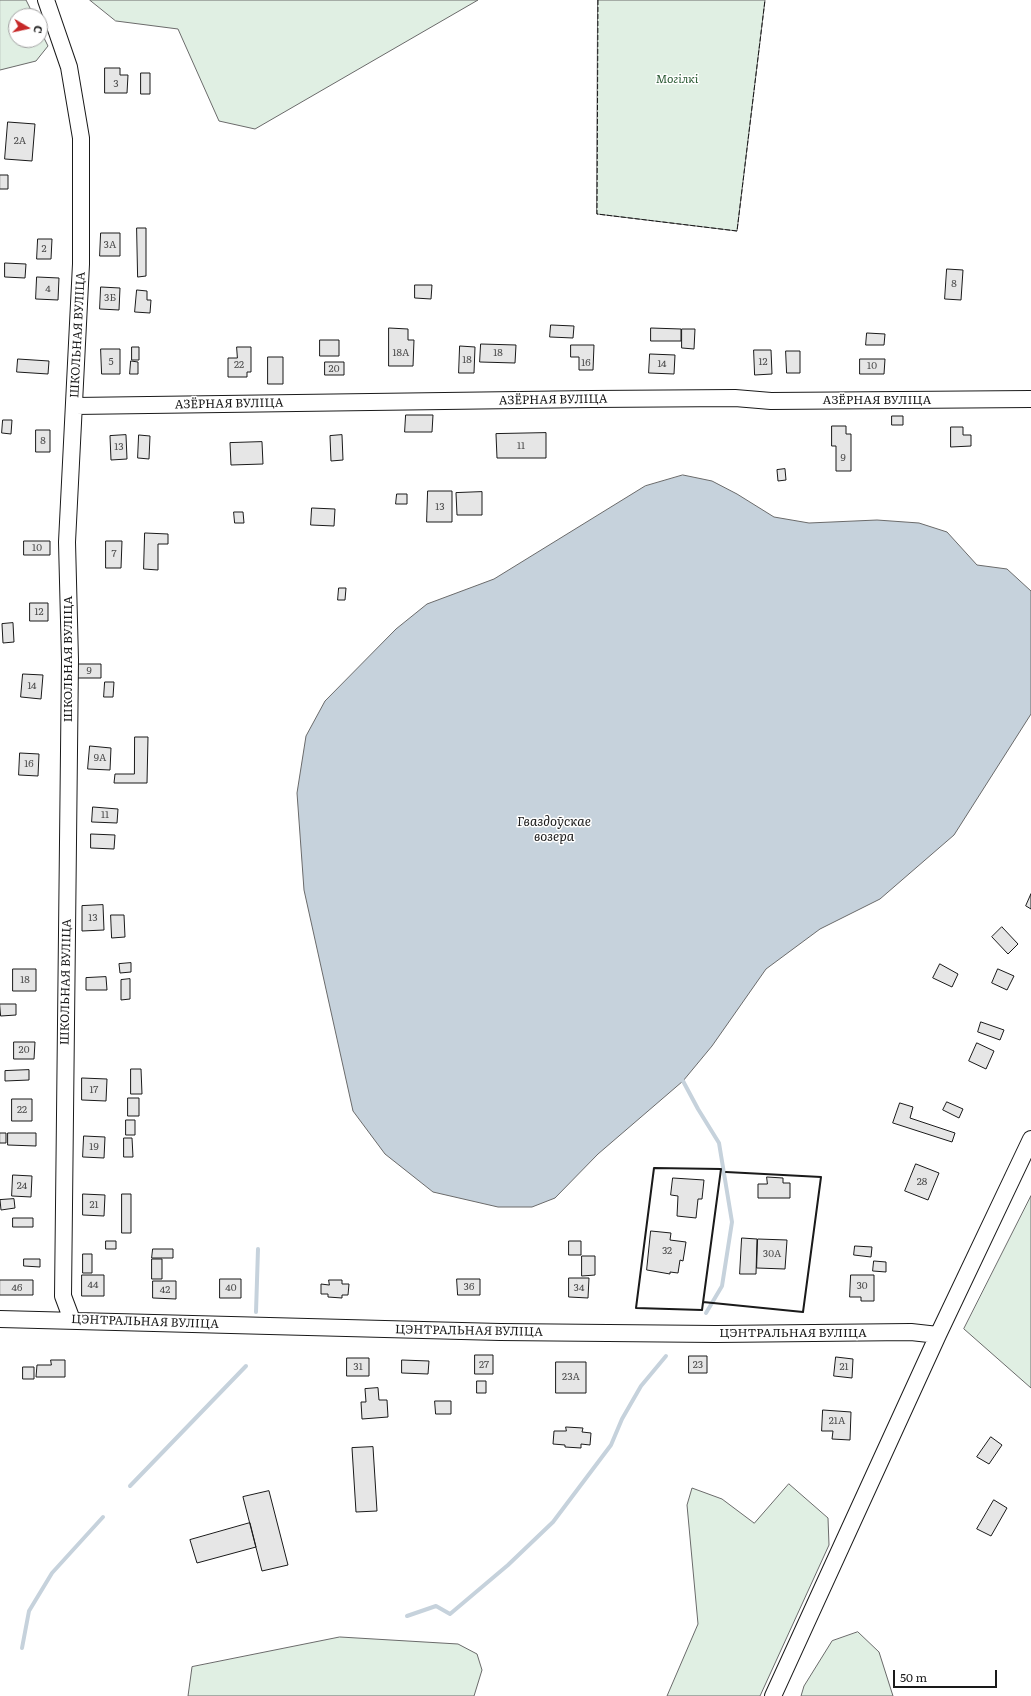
<!DOCTYPE html>
<html>
<head>
<meta charset="utf-8">
<style>
	body { margin:0 }
	#map { position:relative; width:1031px; height:1696px; overflow:hidden; background:#fff; font-family:Literata,serif }
	canvas { display:block }
	.north { position:absolute; left:8px; top:8px; width:40px; height:40px; box-sizing:border-box; background:#fff; border:1px solid #a3a3a3; border-radius:50%; rotate:99deg; font-size:11px; font-weight:700; line-height:16px; text-align:center; color:#1a1a1a }
	.north::after { content:''; display:block; margin:auto; width:14px; height:18px; background:#c62828; clip-path:polygon(50% 0,100% 100%,50% 72%,0 100%) }
	.scale { position:absolute; left:893px; top:1670px; width:104px; height:18px; box-sizing:border-box; border:2px solid #1a1a1a; border-top:0; padding-left:5px; font-size:12px; line-height:14px; white-space:nowrap; color:#1a1a1a; -webkit-text-stroke:3px #fff; paint-order:stroke }
</style>
</head>
<body>
<div id="map">
<canvas width="1031" height="1696"></canvas>
<div class="north">С</div>
<div class="scale">50 m</div>
</div>
<script>
const ctx = document.querySelector('canvas').getContext('2d');
ctx.lineJoin = 'round';
function fillPath(path, color) {
  ctx.fillStyle = color;
  ctx.fill(path, 'evenodd');
}
function stroke(path, color, width, dash) {
  ctx.strokeStyle = color;
  ctx.lineWidth = width;
  ctx.lineCap = dash ? 'butt' : 'round';
  ctx.setLineDash(dash || []);
  ctx.stroke(path);
}
function label(font, color, halo, rows, align = 'center') {
  ctx.font = font + ' Literata,serif';
  ctx.lineWidth = 3;
  ctx.setLineDash([]);
  ctx.textBaseline = 'middle';
  ctx.strokeStyle = halo;
  ctx.fillStyle = color;
  for (const [text, x, y, turn = 0] of rows) {
    ctx.save();
    ctx.translate(x, y);
    ctx.rotate((+turn || 0) * Math.PI / 180);
    ctx.textAlign = isNaN(turn) ? turn : align;
    if (halo) ctx.strokeText(text, 0, 0);
    ctx.fillText(text, 0, 0);
    ctx.restore();
  }
}
const green = new Path2D(`
	M0,0H26L34,16H16V40H40V30L48,46L36,61L0,70Z
	M90,0H478L255,129L219,121L178,29L116,21Z
	M598,0H765L737,231L597,214Z
	M1031,1196V1388L964,1329Z
	M789,1484L828,1518L829,1545L760,1696H667L698,1624L687,1505L692,1488L722,1499L754,1523Z
	M858,1632L879,1652L893,1696H801L804,1686L832,1641Z
	M340,1637L458,1644L477,1654L482,1670L474,1696H188L192,1667Z`);
const water = new Path2D(`
	M683,475L712,481L737,494L774,517L809,523L877,520L919,523L947,532L977,565L1007,569L1031,591V714L954,835L880,899L820,929L766,969L712,1046L683,1081L598,1154L555,1198L532,1207H498L433,1192L385,1154L353,1111L304,890L297,793L306,736L325,701L396,629L427,604L494,579L645,486Z`);
const stream = new Path2D(`
	M683,1081L698,1109L719,1143L732,1222L722,1286L706,1313
	M256,1312L258,1249
	M130,1486L246,1366
	M407,1616L436,1606L450,1614L508,1565L553,1522L611,1445L622,1419L641,1386L666,1356
	M22,1648L29,1611L52,1573L103,1517`);
const building = new Path2D(`
	M105,68H120V75H128L127,93H105Z
	M141,73H150V94H141Z
	M8,122L35,124L32,161L5,159Z
	M0,175H8V189H0Z
	M137,228H146V276L138,277Z
	M101,233H120V256H100Z
	M38,239H52L51,259H37Z
	M5,263L26,264L25,278L5,277Z
	M947,269L963,270L961,300L945,299Z
	M37,277L59,278L58,300L36,299Z
	M415,285H432L431,299L415,298Z
	M101,287L120,288L119,310L100,309Z
	M137,290L147,291V300H151L150,313L135,312Z
	M551,325L574,326L573,338L550,337Z
	M389,328L408,329V340H414L413,366H389Z
	M651,328L681,329V341H651Z
	M682,329H695L694,349L682,348Z
	M867,333L885,334L884,345H866Z
	M320,340H339V356H320Z
	M481,344L516,345L515,363L480,362Z
	M571,345H594L593,370H579V357H571Z
	M460,346L475,347L474,373H459Z
	M132,347H139V360H132Z
	M237,347H251V372H247V377H228V358H237Z
	M101,349H120V374H102Z
	M754,350H771L772,374L755,375Z
	M786,351H800V373H787Z
	M650,354L675,355L674,374L649,373Z
	M268,357H283V384H268Z
	M18,359L49,361L48,374L17,372Z
	M860,359H885L884,374H860Z
	M131,361L138,362V374H130Z
	M325,362H344V375H325Z
	M406,415H433L432,432H405Z
	M892,416H903V425H892Z
	M3,420H12L11,434L2,433Z
	M832,426H846V434H851V471H836V446H832Z
	M951,427H963V435H971V446L951,447Z
	M36,430H50V452H36Z
	M546,433V458H497L496,434Z
	M126,435L127,459L111,460L110,436Z
	M139,435L150,436L149,459L138,458Z
	M342,435L343,460L331,461L330,436Z
	M262,442L263,464L231,465L230,443Z
	M785,469L786,480L778,481L777,470Z
	M428,491H452V522H427Z
	M482,492V515H457L456,493Z
	M397,494H407V504H396Z
	M312,508L335,509L334,526L311,525Z
	M234,512H243L244,523H235Z
	M145,533L168,534V544H158V570L144,569Z
	M24,541H50V555H24Z
	M106,541H122L121,568H106Z
	M339,588H346L345,600H338Z
	M30,603H48V621H30Z
	M13,623L14,642L3,643L2,624Z
	M77,664H101V678H77Z
	M23,674L43,675L41,699L21,697Z
	M105,682H114L113,697H104Z
	M135,737H148L147,783H114L115,774H134Z
	M90,746L111,748L110,770L88,769Z
	M20,753L39,754L38,776L19,775Z
	M93,807L118,809L117,823L92,822Z
	M91,834L115,835L114,849L91,848Z
	M1031,894V909L1026,906Z
	M103,905L104,930L82,931V906Z
	M111,915H124L125,937L112,938Z
	M1002,927L1018,944L1008,954L992,937Z
	M131,963V972L120,973L119,964Z
	M940,964L958,974L952,987L933,978Z
	M13,969H36V991H13Z
	M998,969L1014,976L1007,990L992,983Z
	M106,977L107,990H86V978Z
	M130,979V999L121,1000V980Z
	M0,1004H16V1015L1,1016Z
	M981,1022L1004,1030L1000,1040L978,1032Z
	M14,1042H35L34,1059H14Z
	M977,1043L994,1051L986,1069L969,1061Z
	M131,1069H141L142,1094H131Z
	M29,1070V1080L5,1081V1071Z
	M82,1078L107,1079L106,1101L82,1100Z
	M128,1098H139V1116H128Z
	M12,1099H32V1121H12Z
	M947,1102L963,1109L959,1118L943,1110Z
	M900,1103L913,1107L910,1118L955,1133L952,1142L893,1123Z
	M126,1120H135V1135H126Z
	M0,1133H6V1143H0Z
	M8,1133H36V1146L8,1145Z
	M84,1136L105,1137L104,1158L83,1157Z
	M124,1138H132L133,1157H124Z
	M916,1164L939,1173L928,1200L905,1191Z
	M13,1175L32,1176L31,1197L12,1196Z
	M767,1177L783,1178V1183H790V1198H758V1184H767Z
	M673,1178L704,1180L702,1199H698L696,1218L677,1216L678,1196L671,1195Z
	M83,1194L105,1195L104,1216L83,1215Z
	M122,1194H131V1233H122Z
	M14,1199L15,1208L1,1210L0,1200Z
	M13,1218H33V1227H13Z
	M651,1231L671,1233L670,1240L686,1242L683,1261L680,1260L678,1273L670,1272V1274L647,1270Z
	M742,1238L757,1239L756,1274H740Z
	M758,1239L787,1240L785,1269L757,1268Z
	M106,1241H116V1249H106Z
	M569,1241H581V1255H569Z
	M855,1246L872,1247L871,1257L854,1255Z
	M153,1249H173V1258H152Z
	M83,1254H92V1273H83Z
	M582,1256H595V1275L582,1276Z
	M24,1259H40V1267L24,1266Z
	M152,1259H162V1279H152Z
	M874,1261L886,1262V1272L873,1271Z
	M82,1275H104V1296H82Z
	M851,1275H874V1301H861V1297H850Z
	M569,1278H589L588,1298L569,1297Z
	M220,1279H241V1298H220Z
	M457,1279H480V1295H458Z
	M0,1280H33V1295H0Z
	M329,1280H342V1284H349L348,1295H342V1298L328,1297V1294H321V1284L329,1285Z
	M153,1281H176V1299L153,1298Z
	M475,1355H493V1374H475Z
	M689,1356H707V1373H689Z
	M836,1357L853,1359L852,1378L834,1376Z
	M347,1358H369V1376H347Z
	M51,1360H65V1377H36L37,1365H51Z
	M402,1360L429,1361L428,1374L402,1373Z
	M556,1362H586V1393H556Z
	M23,1367H34V1379H23Z
	M477,1381H486V1393H477Z
	M378,1388L379,1400H387L388,1417L362,1419L361,1402H366L365,1389Z
	M435,1401H451V1414H436Z
	M823,1410L851,1412L850,1440L832,1439L833,1431H822Z
	M566,1427L583,1428L582,1432L591,1433L590,1445L581,1444V1448L565,1447V1445L553,1444L554,1431H566Z
	M991,1437L1002,1445L989,1464L977,1457Z
	M373,1447L377,1511L356,1512L352,1448Z
	M269,1491L288,1565L262,1571L243,1497Z
	M994,1500L1007,1508L991,1536L977,1529Z
	M250,1523L256,1547L197,1563L190,1540Z`);
const minor = new Path2D(`
	M46,0L69,67L81,138V264L67,542L70,660L63,1296L72,1320
	M75,406L592,399L735,398L771,401L1031,399
	M0,1319L500,1332L716,1334L911,1332L938,1335
	M773,1696L938,1335L1031,1139`);
const fence = new Path2D(`
	M598,0L597,214L737,231L765,0`);
const wall = new Path2D(`
	M654,1168L721,1169L702,1310L636,1308Z
	M703,1302L803,1312L821,1177L726,1172`);
const numberNames = [
	["3",116,84],
	["2А",20,141],
	["3А",110,245],
	["2",44,249],
	["8",954,284],
	["4",48,289],
	["3Б",110,298],
	["18А",401,353],
	["18",498,353],
	["18",467,360],
	["5",111,362],
	["12",763,362],
	["16",586,363],
	["14",662,364],
	["22",239,365],
	["10",872,366],
	["20",334,369],
	["8",43,441],
	["11",521,446],
	["13",119,447],
	["9",843,458],
	["13",440,507],
	["10",37,548],
	["7",114,554],
	["12",39,612],
	["9",89,671],
	["14",32,686],
	["9А",100,758],
	["16",29,764],
	["11",105,815],
	["13",93,918],
	["18",25,980],
	["20",24,1050],
	["17",94,1090],
	["22",22,1110],
	["19",94,1147],
	["28",922,1182],
	["24",22,1186],
	["21",94,1205],
	["32",667,1251],
	["30А",772,1254],
	["44",93,1285],
	["30",862,1286],
	["36",469,1287],
	["46",17,1288],
	["40",231,1288],
	["34",579,1288],
	["42",165,1290],
	["27",484,1365],
	["23",698,1365],
	["31",358,1367],
	["21",844,1367],
	["23А",571,1377],
	["21А",837,1421]
];
const parkNames = [
	["Могілкі",677,79]
];
const streetNames = [
	["ШКОЛЬНАЯ ВУЛІЦА",78,335,-87],
	["АЗЁРНАЯ ВУЛІЦА",553,400,-1],
	["АЗЁРНАЯ ВУЛІЦА",877,400],
	["АЗЁРНАЯ ВУЛІЦА",229,404,-1],
	["ШКОЛЬНАЯ ВУЛІЦА",68,659,-90],
	["ШКОЛЬНАЯ ВУЛІЦА",66,982,-89],
	["ЦЭНТРАЛЬНАЯ ВУЛІЦА",145,1322,2],
	["ЦЭНТРАЛЬНАЯ ВУЛІЦА",469,1331,1],
	["ЦЭНТРАЛЬНАЯ ВУЛІЦА",793,1333]
];
const waterNames = [
	["Гваздоўскае",554,822],
	["возера",554,837]
];
fillPath(green, '#e0efe3');
stroke(green, '#6a6a6a', 1);
fillPath(water, '#c6d2dc');
stroke(water, '#6a6a6a', 1);
stroke(stream, '#c6d2dc', 4);
fillPath(building, '#e6e6e6');
stroke(building, '#1a1a1a', 1);
stroke(minor, '#1a1a1a', 18);
stroke(minor, '#fff', 16);
stroke(fence, '#1a1a1a', 1, [5, 2]);
stroke(wall, '#1a1a1a', 2);
label('10px', '#4d4d4d', null, numberNames);
label('italic 12px', '#2b5a34', '#fff', parkNames);
label('12px', '#1a1a1a', '#fff', streetNames);
label('italic 13px', '#1a1a1a', '#fff', waterNames);
</script>
</body>
</html>
